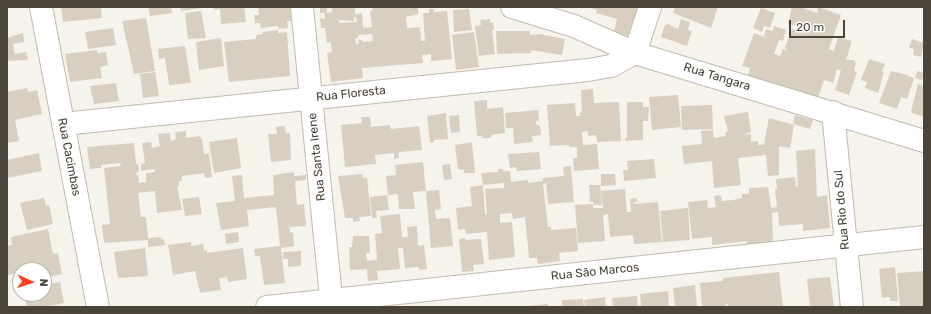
<!DOCTYPE html>
<html>
<head>
<meta charset="utf-8">
<style>
	body { margin:0 }
	#map { position:relative; width:931px; height:314px; overflow:hidden; background:#f6f3ec; font-family:Rubik,sans-serif }
	canvas { display:block }
	.frame { position:absolute; inset:0; border:8px solid #4b4439; pointer-events:none }
	.north { position:absolute; left:12px; top:262px; width:40px; height:40px; box-sizing:border-box; background:#fff; border:1px solid #b7b4b0; border-radius:50%; rotate:93deg; font-size:11px; font-weight:700; line-height:16px; text-align:center; color:#4b4439 }
	.north::after { content:''; display:block; margin:auto; width:14px; height:18px; background:#fc3f1d; clip-path:polygon(50% 0,100% 100%,50% 72%,0 100%) }
	.scale { position:absolute; left:789px; top:20px; width:56px; height:18px; box-sizing:border-box; border:2px solid #4b4439; border-top:0; padding-left:5px; font-size:12px; line-height:14px; white-space:nowrap; color:#4b4439; -webkit-text-stroke:3px #fff; paint-order:stroke }
</style>
</head>
<body>
<div id="map">
<canvas width="931" height="314"></canvas>
<div class="frame"></div>
<div class="north">N</div>
<div class="scale">20 m</div>
</div>
<script>
const ctx = document.querySelector('canvas').getContext('2d');
ctx.lineJoin = 'round';
function fillPath(path, color) {
  ctx.fillStyle = color;
  ctx.fill(path, 'evenodd');
}
function stroke(path, color, width, dash) {
  ctx.strokeStyle = color;
  ctx.lineWidth = width;
  ctx.lineCap = dash ? 'butt' : 'round';
  ctx.setLineDash(dash || []);
  ctx.stroke(path);
}
function label(font, color, halo, rows, align = 'center') {
  ctx.font = font + ' Rubik,sans-serif';
  ctx.lineWidth = 3.5;
  ctx.setLineDash([]);
  ctx.textBaseline = 'middle';
  ctx.strokeStyle = halo;
  ctx.fillStyle = color;
  for (const [text, x, y, turn = 0] of rows) {
    ctx.save();
    ctx.translate(x, y);
    ctx.rotate((+turn || 0) * Math.PI / 180);
    ctx.textAlign = isNaN(turn) ? turn : align;
    if (halo) ctx.strokeText(text, 0, 0);
    ctx.fillText(text, 0, 0);
    ctx.restore();
  }
}
const building = new Path2D(`
	M61,7H101L102,18L63,22Z
	M148,7H171L172,13L150,16Z
	M180,7H201L202,8L181,11Z
	M214,7H244L246,22L221,24L220,9L214,10Z
	M258,7H290L291,21H287L288,28L278,29V26L261,28L260,23H255L254,15H259Z
	M320,7H327V13L332,12V7H355V14L362,13L363,28L372,27L370,11L373,10L372,7H418V14L406,17L407,28L420,27L421,41H425L423,13H429V9H434V12L447,11L452,59L431,61V54L422,55L423,63L362,68L363,78L331,82L327,53L332,52L331,42L327,43L325,28H321L320,18L325,19V13H320ZM354,17H356L357,22L339,23V20L354,21ZM372,34L373,41L362,42V40H358L359,44H356L355,38H358V35Z
	M587,7H638L628,36L614,32L617,19L596,13L597,10Z
	M675,7H718L711,28L673,13Z
	M792,7H800L817,13L818,7L841,15L829,49L834,51L838,37L852,41L846,60H855L854,62L856,63L854,71L857,72L849,95L835,90L841,71L837,69L833,83L824,80L818,98L748,76L750,68L742,66L754,33L770,39L764,36L766,29L772,31L774,26L786,30L783,41L779,40L774,54L780,56L783,49L787,51L785,48L792,29L803,33L804,32L797,29L798,26L788,24Z
	M761,8L775,13L770,28L764,26L762,32L753,28Z
	M469,9L472,30L454,32L453,10Z
	M201,11L206,38L188,39L185,13Z
	M146,18L155,71L134,74L122,21Z
	M490,19V23L493,22L494,30H492L495,54L479,56L475,26L481,25L480,20Z
	M681,19L690,22L688,30L692,31L687,46L661,37L665,25L668,24L678,29Z
	M113,28L116,45L88,49L85,32Z
	M278,30V33L287,32L290,76L229,82L224,42L256,39V35L263,34V32Z
	M496,31H530V35L540,34L565,39L562,55L531,50V53L497,54Z
	M474,32L479,67L456,70L452,35Z
	M23,33L24,42L13,44L15,54L26,52L28,60L7,61V38Z
	M221,38L224,66L199,70L196,42Z
	M912,39L924,43L921,57L913,55L914,49L909,48Z
	M185,46L191,83L169,85L165,58L159,59L158,49Z
	M97,50V53L106,52L108,65L100,67L102,78L70,82L65,54Z
	M869,59L885,64L882,71L884,72L878,93L865,88L867,82L861,80Z
	M891,71L908,75V76L914,78L907,99L901,97L897,109L879,103Z
	M917,71L924,73L922,80L915,78Z
	M155,72L159,96L143,98L140,74Z
	M116,83L119,101L94,104L90,86Z
	M918,84L924,86V117L912,113L911,111Z
	M27,88L28,92L37,90L42,114L15,120L19,141L7,143V92Z
	M593,89L594,103L619,102L621,141L597,142L596,135L588,136V131L582,132L583,145L597,144L599,169L574,171L573,158H577V147H569V145L550,146L547,105L575,103L576,116H580V112H582L581,90Z
	M678,95L681,127L652,130L649,97Z
	M487,100V109L503,107L505,133L491,135V138H482V136H477L474,101Z
	M627,102H643V107H649L648,121H643V140L625,141V138H627Z
	M712,105L713,129L682,130L681,106Z
	M538,110L539,121H536V124L540,126L541,135L532,136L533,142L514,144L513,128H506L505,113Z
	M748,112L751,132L741,135L751,134V142L758,141V145L766,144L764,143L769,118L794,125L790,148L779,146V175L768,176L766,155L738,158L741,185L714,188L712,161L684,164L682,146L702,144L701,131L713,130L714,138L726,136L725,133L728,131L724,116Z
	M446,113L448,139L434,140V142L430,143L427,116Z
	M459,115L460,132L451,133L449,116Z
	M795,115L813,120L810,129L793,124Z
	M361,117H370L371,127L390,125L391,129L419,126L422,150L399,152V158L394,159V153L375,155L376,164L345,167L341,125L362,123Z
	M285,126L286,133H290L291,160L271,162L268,134H277L276,127Z
	M186,131V138L200,136L201,139H202L204,154L209,153L212,177L205,178L204,173L182,176V181H179V186H177L182,210L157,213L155,191L138,193L141,217H146L148,238L161,237V239H164L165,245L148,247V240L104,243L102,225L110,224L104,168L121,166L120,163L101,165V168L90,169L87,147L134,143L136,164H138L139,172H136L137,176L138,175L139,183L146,182V173L155,172L154,169L141,171V164L145,163L142,143L151,142L152,148L160,146L158,134L170,133L171,141L176,139L175,132Z
	M237,138L241,168L214,173L209,142Z
	M472,142L475,173H464V170L458,169L455,145Z
	M815,149L817,197L827,195L830,228L803,231V224L779,226L778,212L772,213L773,242L747,244V241L712,245V237L692,239L688,202L707,200L708,208L716,207L714,196L721,195L722,201L733,200L742,198V194H749V188L768,187L771,208L777,207L775,189H777L776,179L795,177L796,187H798L796,151Z
	M539,152L541,169L517,171L516,167L510,168L508,154Z
	M39,153L42,171L7,178V160Z
	M654,159L656,178L624,181L623,170H628L627,161Z
	M423,162L426,191L413,192L415,209H399L398,194L388,195L386,176L396,175L395,165Z
	M450,164L452,179L444,180L442,165Z
	M571,166L574,202L548,204L546,183L543,184L548,227H551V230L576,228L578,251L559,253L560,261L538,264L537,258H529L525,217L513,219L512,213L500,214V223L512,222L515,257L489,260L487,232L466,234L465,229L458,230L456,208L472,206L470,187L483,185L481,173L498,172V169H503V171H510L511,182L528,180V183L543,181V178L564,176L563,167ZM504,183V188L485,189L487,214H485L483,185Z
	M294,172V176L306,175V180L295,181L297,205L304,204L306,226L290,227L289,220L290,233L293,232L294,246L281,248L285,283L264,285L260,256H255L254,249L280,246L276,207L247,210L249,226L221,230L216,203L235,201L232,176L242,175L244,198L274,195L273,175Z
	M362,174L363,178H367L371,216L359,217L360,221L353,222V218H345L338,176Z
	M601,174H615L616,185L601,186Z
	M589,185H600L602,205H594L593,202H590Z
	M625,189L627,212H631L630,199L637,198V202H633L634,204L658,202L662,242L634,244L633,235L610,237L608,214L603,215L605,241L578,243L575,205L593,204V208H603L601,191Z
	M439,190L441,209L435,210L436,219L450,218L453,246L431,248L426,191Z
	M387,195L389,210L376,211L377,218H372L370,197Z
	M199,197L202,214L185,216L182,199Z
	M44,198L46,206L49,205L53,224L27,230L20,203Z
	M688,208L690,240L663,242L660,211Z
	M400,214L402,237H408L407,227L417,226L418,246L424,245L427,269L420,270L418,267L405,268L403,248H398L400,269L377,271L378,280L368,281L367,269L350,270L349,247H352L353,236H369L370,253H366L367,261L377,260L375,234L382,233L380,216Z
	M48,229L53,254L58,253L62,274L44,278V270H20V273L7,275V246L12,245L11,237Z
	M238,232L239,242L226,244L225,234Z
	M465,238V240L481,239L484,264L473,265L474,271L462,272L459,239Z
	M191,242V246L203,244L204,251L207,250V253L243,248L247,279L228,282L227,277L219,278L221,290L200,293L195,271L173,275L168,245Z
	M145,248L148,276L118,278L114,252Z
	M301,251V266L288,267V259H283V252Z
	M895,267L898,301H890V297L882,298L879,269Z
	M924,271V307H900L897,273Z
	M779,272L783,307H728V304H726V307H702L700,283L723,281V278Z
	M830,277L834,307H810L807,279Z
	M60,282L64,303L46,307H27L24,294H44V285Z
	M695,285L697,307H675L673,288Z
	M668,291L669,307H641L640,294Z
	M637,296L638,307H613L612,298Z
	M605,297L606,307H585L584,300Z
	M583,299L584,307H562V300Z
	M548,304V307H527V306Z`);
const minor = new Path2D(`
	M41,7L98,307
	M302,7L332,307
	M512,7L574,26L635,53L924,141
	M833,112L852,307
	M63,124L588,70L611,66L635,53L650,7
	M267,307L924,237`);
const streetNames = [
	["Rua Tangara",717,77,17],
	["Rua Floresta",351,94,-6],
	["Rua Cacimbas",69,157,79],
	["Rua Santa Irene",317,157,-96],
	["Rua Rio do Sul",842,210,-95],
	["Rua São Marcos",595,272,-6]
];
fillPath(building, '#d8cfc1');
stroke(minor, '#c2bbae', 24);
stroke(minor, '#fff', 22);
label('12px', '#4b4439', '#fff', streetNames);
</script>
</body>
</html>
